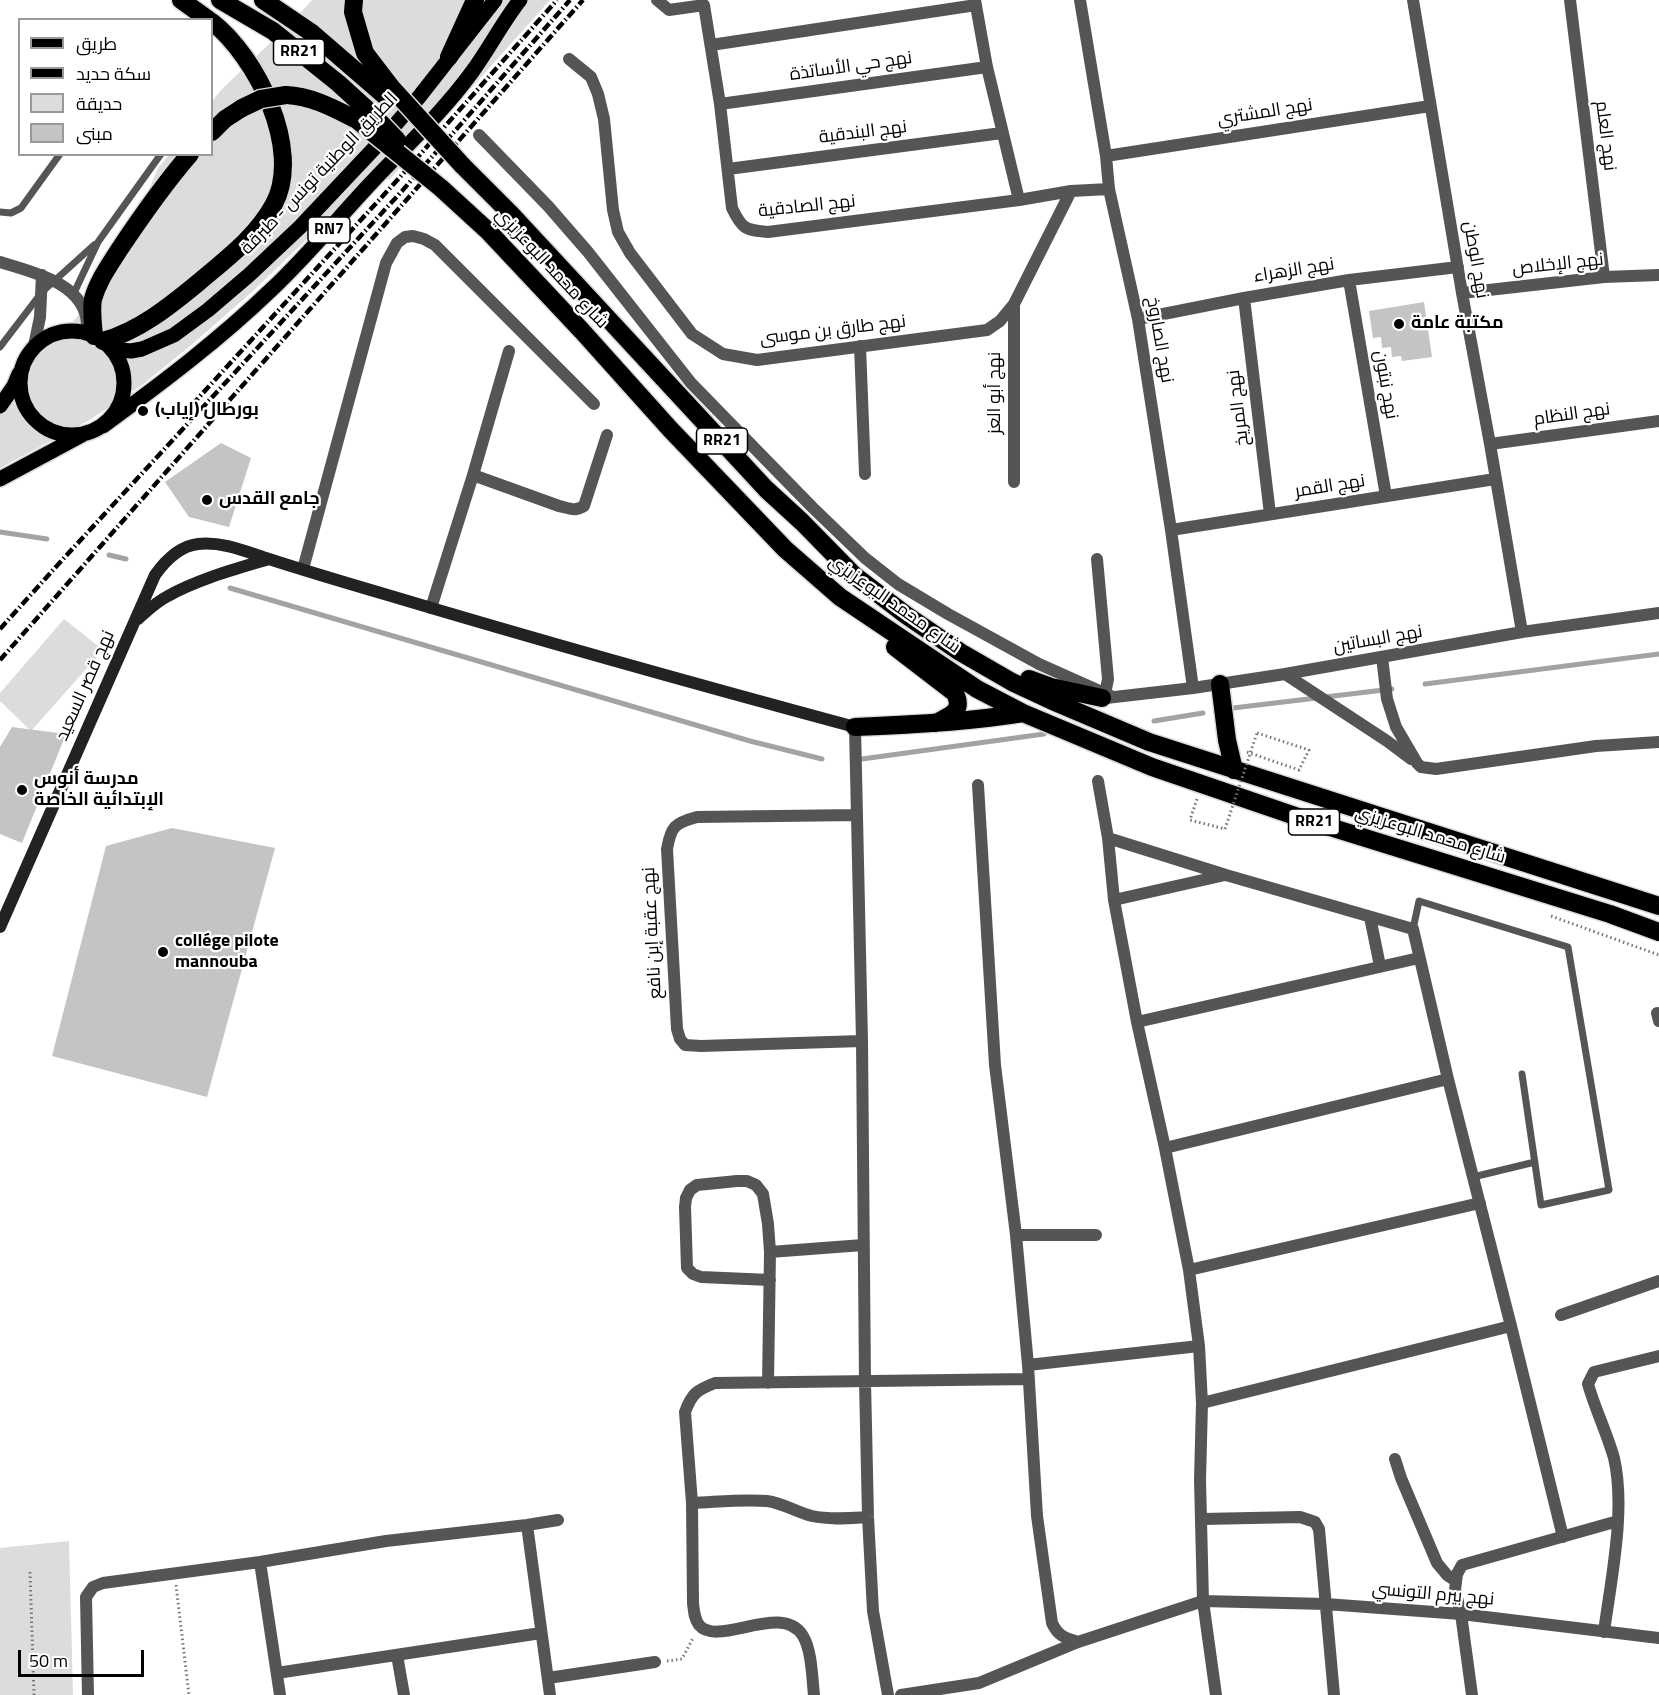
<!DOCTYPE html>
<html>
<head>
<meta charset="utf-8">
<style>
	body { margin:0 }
	#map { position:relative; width:1659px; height:1695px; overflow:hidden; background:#fff; font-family:"Titillium Web",Cairo,sans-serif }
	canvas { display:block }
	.legend { position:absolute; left:18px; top:18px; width:195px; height:138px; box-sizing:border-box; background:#fff; border:2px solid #999; margin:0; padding:8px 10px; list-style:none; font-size:18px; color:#000 }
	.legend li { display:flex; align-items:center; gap:12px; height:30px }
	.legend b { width:30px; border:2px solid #999 }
	.scale { position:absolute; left:18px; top:1650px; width:126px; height:27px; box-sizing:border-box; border:3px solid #000; border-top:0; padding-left:8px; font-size:18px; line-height:21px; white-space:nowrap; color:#000; -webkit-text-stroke:4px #fff; paint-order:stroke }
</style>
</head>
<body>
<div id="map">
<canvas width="1659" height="1695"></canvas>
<ul class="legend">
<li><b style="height:8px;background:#000"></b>طريق</li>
<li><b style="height:8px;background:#000"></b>سكة حديد</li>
<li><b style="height:16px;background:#dcdcdc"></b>حديقة</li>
<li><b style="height:16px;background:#c4c4c4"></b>مبنى</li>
</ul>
<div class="scale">50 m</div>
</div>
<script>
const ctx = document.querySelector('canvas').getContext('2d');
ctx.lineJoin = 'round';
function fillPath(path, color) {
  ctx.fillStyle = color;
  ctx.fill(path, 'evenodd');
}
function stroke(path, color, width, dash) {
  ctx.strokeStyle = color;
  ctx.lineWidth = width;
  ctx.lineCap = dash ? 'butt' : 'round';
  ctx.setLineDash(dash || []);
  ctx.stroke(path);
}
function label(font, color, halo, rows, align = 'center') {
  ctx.font = font + ' "Titillium Web",Cairo,sans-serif';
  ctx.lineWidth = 4.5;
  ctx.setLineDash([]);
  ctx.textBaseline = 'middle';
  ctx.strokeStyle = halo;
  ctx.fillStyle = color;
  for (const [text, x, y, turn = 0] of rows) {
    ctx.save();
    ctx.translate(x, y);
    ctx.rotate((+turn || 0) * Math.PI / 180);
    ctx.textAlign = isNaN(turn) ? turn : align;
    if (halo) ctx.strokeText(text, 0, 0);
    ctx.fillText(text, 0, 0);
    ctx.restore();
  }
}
const green = new Path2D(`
	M312,0H550L389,180L376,166L306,240L253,291L189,347L142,385L88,421L0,468V410L34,360L87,307L131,234L158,168L169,155L212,154V101L222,89L292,22Z
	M64,619L103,650L31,731L0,701V693Z
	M69,1541L73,1695H0V1548Z`);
const stream = new Path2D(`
	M0,532L47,539
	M109,555L126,559
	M230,588L750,741L822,759
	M1425,684L1659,654
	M1233,708L1392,689
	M1154,721L1203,713
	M862,759L1044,734`);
const building = new Path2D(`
	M1424,302L1432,357L1402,361L1401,356L1392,357L1391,347L1382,348L1381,337L1373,338L1369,311Z
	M221,443L251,458L229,527L189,517L165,482Z
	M12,727L66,734L22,843L0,834V747Z
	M172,828L275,848L207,1097L52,1056L106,846Z`);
const path = new Path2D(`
	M1247,752L1299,770L1309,750L1257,733
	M1197,799L1190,820L1225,829
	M1551,916L1659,955
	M30,1572L34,1695
	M176,1585L189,1695
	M667,1661L682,1659L693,1638`);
const lane = new Path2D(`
	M0,212L11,213L21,208L60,154
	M73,295L98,242L161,154
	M0,347L42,292L94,245
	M1413,929L1419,901L1568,947L1609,1190L1541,1205L1522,1074
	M1473,1177L1535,1162`);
const street = new Path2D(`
	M657,0L669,10L704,5
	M975,0L987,67L1019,200
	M1080,0L1106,156L1109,189L1138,319L1171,530L1193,688
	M1413,0L1462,293L1490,444L1522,632
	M1570,0L1604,277
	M704,5L720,104L732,208C742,229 745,230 768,232L1019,200L1071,191L1109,189
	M711,45L976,5
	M569,59L591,77L598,94L604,119L613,210L618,232L630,253L692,334L723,354L757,360L987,330L1000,321L1014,304L1071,191
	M720,104L987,67
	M479,135L548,206L588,252L691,383L812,507L865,558L898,584L948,614L1039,664L1113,697
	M1106,156L1430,106
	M728,169L1002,133
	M0,262C32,272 86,283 87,325
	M1349,280L1386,496
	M1462,293L1604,277L1659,275
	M1244,298L1270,514
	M1014,304V482
	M1138,319L1244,298L1349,280L1458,267
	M34,346L40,317L42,275
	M860,346L865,474
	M1490,444L1659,421
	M473,475L559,506C569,508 575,512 584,506L607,435
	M1171,530L1495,479
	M1097,559L1108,679L1105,694
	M303,569L386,263L397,243L405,237L413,236L424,239L435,245L594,404
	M431,608L473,475L509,351
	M1382,657L1387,699L1396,727L1417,763L1421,767L1436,769L1596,746L1659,742
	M1285,674L1387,741L1411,759
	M1106,698L1193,688L1285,674L1522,632L1659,613
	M855,727L862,1041L865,1381L868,1517L873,1611L888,1695
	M1098,781L1108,838L1114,900L1137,1022L1165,1148L1189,1270L1199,1346L1202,1403L1200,1480L1203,1601L1216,1695
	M978,785L995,1065L1016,1235L1028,1365L1037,1516L1052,1623C1058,1636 1065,1638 1078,1642
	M857,815L697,817C675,823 671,826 667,849L677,1029L680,1039L685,1045L701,1046L862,1041
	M1108,838L1226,875L1413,929L1448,1079L1511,1326L1563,1537
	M1114,900L1225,875
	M1370,917L1380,966
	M1657,1013L1659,1021
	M1137,1022L1419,958
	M1165,1148L1448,1079
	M1016,1235H1096
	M770,1252L863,1245
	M1189,1270L1480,1203
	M1561,1315L1659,1281
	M1028,1365L1199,1346
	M768,1383L770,1252L768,1224L763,1194L756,1185L747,1181H737L697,1185L690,1190L686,1198L685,1207L687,1268L693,1274L701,1277L770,1280
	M1202,1403L1511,1326
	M1395,1459L1401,1478L1437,1563L1447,1575L1456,1581
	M692,1503C717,1502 742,1499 767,1501C783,1503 796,1512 812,1516C830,1520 850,1518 868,1517
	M1202,1519L1300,1517L1315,1522L1319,1529L1334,1695
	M527,1525L550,1695
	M260,1562L280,1695
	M1604,1632C1611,1579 1626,1510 1614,1458C1607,1433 1595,1409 1588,1384L1594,1372L1659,1356
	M397,1655L404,1695
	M277,1673L541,1633
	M548,1678L655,1662
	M88,1695L86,1597L93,1587L103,1583L260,1562L386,1541L527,1525L558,1520
	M814,1695C812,1678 812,1651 803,1636C782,1601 718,1648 699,1625C694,1618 694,1611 693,1603L692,1503L685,1412C692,1393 697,1390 715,1383L1029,1379
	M901,1695L979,1683L1078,1642L1203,1601L1326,1604L1461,1614L1659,1638
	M1472,1695L1461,1614L1455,1590L1457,1574L1462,1565L1618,1521`);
const secondary = new Path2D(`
	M138,619C147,611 156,602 168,596C198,579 236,569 269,559
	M0,927L155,575C165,561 180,546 198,544C222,541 247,552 269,559C309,572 350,584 391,596C545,642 699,685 855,727`);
const primary = new Path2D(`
	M20 383a52 52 0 1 1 104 0a52 52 0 1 1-104 0Z
	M112,349L131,351L142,349L174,335L208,310L249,275L300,227L383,139L419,97L495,0
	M0,406L14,386L19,374
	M103,426C162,383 219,340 272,289C307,256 338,218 371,183C405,147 443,112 472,72C489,49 502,23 520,0
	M0,479L82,435`);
const highway = new Path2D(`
	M181,0L209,20
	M220,0L273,31L338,83L371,113
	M263,0L312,33L385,96
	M354,0L353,12L365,53L391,87
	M449,57L475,0
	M286,95C312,96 335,109 357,120
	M212,132L225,119L242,108
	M462,165L511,214L766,489L802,522L855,576L906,615L960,652L1012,682L1057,703L1149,742L1659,906
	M441,188L488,231L582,331L670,429L785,549L840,597L977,689L1023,713L1152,767L1301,818L1610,914L1659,932
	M94,336C93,323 91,311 93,299C98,281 109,266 119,250C141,217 164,184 190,154
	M103,341C139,331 170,306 199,282C226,259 257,236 274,204C303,149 256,56 212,22
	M895,647L955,693C964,712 950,715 936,723
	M1029,679L1051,687L1102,698
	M1220,684L1227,740L1234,770
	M855,727C911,725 968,722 1023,713`);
const rail = new Path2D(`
	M181,417L401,176L557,0
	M0,629L53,570L402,191L570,0
	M0,660L583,0`);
const pathBridge = new Path2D(`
	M1225,829L1257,733`);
const highwayBridge = new Path2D(`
	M391,87L462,165
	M242,108L261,99L286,95
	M371,113L397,140
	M357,120L441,188`);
const markers = [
	[1399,324,6,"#000"],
	[143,411,6,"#000"],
	[207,500,6,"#000"],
	[22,790,6,"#000"],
	[163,952,6,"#000"]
];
const shields = [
	[299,52,51],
	[329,230,42],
	[722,441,51],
	[1314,822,51]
];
const shieldNames = [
	["RR21",299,52],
	["RN7",329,230],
	["RR21",722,441],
	["RR21",1314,822]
];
const streetNames = [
	["نهج حي الأساتذة",851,67,-8],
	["نهج المشتري",1265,113,-9],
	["نهج البندقية",863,133,-7],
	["نهج العلم",1605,136,83],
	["الطريق الوطنية تونس - طبرقة",320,174,-46],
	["نهج الصادقية",807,207,-6],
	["نهج الوطن",1475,260,80],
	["نهج الإخلاص",1558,265,-6],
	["شارع محمد البوعزيزي",551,269,47],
	["نهج الزهراء",1294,271,-9],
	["نهج طارق بن موسى",833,331,-7],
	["نهج الصاروخ",1159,340,80],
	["نهج نبتون",1385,385,80],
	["نهج أبو العز",996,393,-90],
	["نهج المريخ",1239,408,-97],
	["نهج النظام",1572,415,-8],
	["نهج القمر",1330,487,-9],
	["شارع محمد البوعزيزي",894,605,35],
	["نهج البساتين",1378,640,-10],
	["نهج قصر السعيد",86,686,-66],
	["شارع محمد البوعزيزي",1430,836,17],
	["نهج عقبة إبن نافع",653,933,-93],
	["نهج بيرم التونسي",1433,1595,5]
];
const poiNames = [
	["مكتبة عامة",1411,324],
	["بورطال (إياب)",155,411],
	["جامع القدس",219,500],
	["مدرسة أنوس",34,780],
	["الإبتدائية الخاصة",34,801],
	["collége pilote",175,942],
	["mannouba",175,963]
];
fillPath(green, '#dcdcdc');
stroke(stream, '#a3a3a3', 5);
fillPath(building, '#c4c4c4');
stroke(primary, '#dbdbdb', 18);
stroke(highway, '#dbdbdb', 21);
stroke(path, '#777', 3, [1.5, 3]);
stroke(lane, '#555', 7);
stroke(street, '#555', 12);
stroke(secondary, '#222', 12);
stroke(primary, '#000', 15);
stroke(highway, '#000', 18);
stroke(rail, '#000', 4.5, [9, 3, 1.5, 3]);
stroke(highwayBridge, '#dbdbdb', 21, []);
stroke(pathBridge, '#777', 3, [1.5, 3]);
stroke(highwayBridge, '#000', 18);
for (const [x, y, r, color] of markers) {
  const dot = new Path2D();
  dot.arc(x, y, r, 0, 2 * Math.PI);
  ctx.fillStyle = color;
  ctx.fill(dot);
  stroke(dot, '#fff', 2);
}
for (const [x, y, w] of shields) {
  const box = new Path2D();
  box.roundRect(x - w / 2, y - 13, w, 26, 4.5);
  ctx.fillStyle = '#fff';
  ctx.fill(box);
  stroke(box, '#000', 1.5);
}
label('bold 16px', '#000', null, shieldNames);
label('18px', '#000', '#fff', streetNames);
label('bold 18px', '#000', '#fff', poiNames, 'left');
</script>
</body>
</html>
